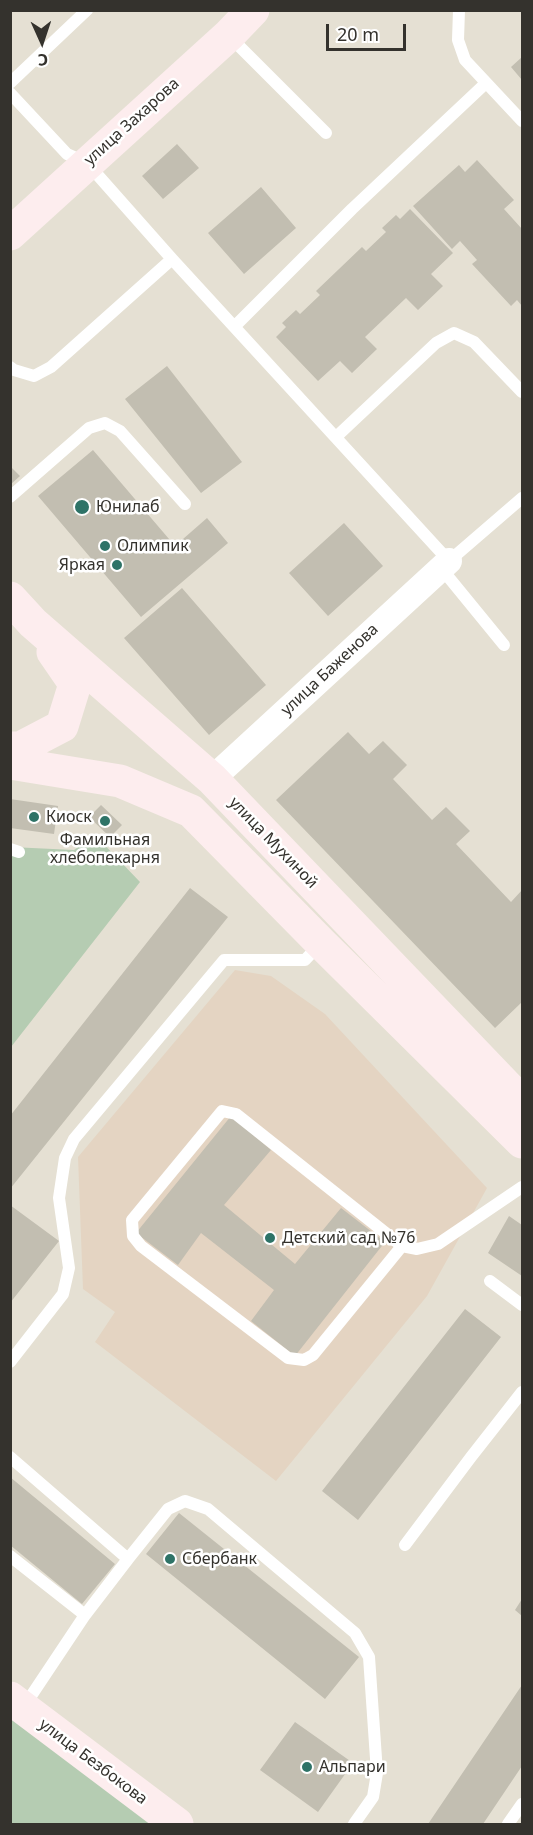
<!DOCTYPE html>
<html>
<head>
<meta charset="utf-8">
<style>
	body { margin:0 }
	#map { position:relative; width:533px; height:1835px; overflow:hidden; background:#e5e0d3; font-family:"Noto Sans",sans-serif }
	canvas { display:block }
	.frame { position:absolute; inset:0; border:12px solid #34322d; pointer-events:none }
	.north { position:absolute; left:12px; top:12px; width:60px; height:60px; -webkit-text-stroke:4px #fff; paint-order:stroke; rotate:177deg; font-size:16px; font-weight:700; line-height:24px; text-align:center; color:#34322d }
	.north::after { content:''; display:block; margin:auto; width:21px; height:27px; background:#34322d; clip-path:polygon(50% 0,100% 100%,50% 72%,0 100%) }
	.scale { position:absolute; left:326px; top:24px; width:80px; height:27px; box-sizing:border-box; border:3px solid #34322d; border-top:0; padding-left:8px; font-size:18px; line-height:21px; white-space:nowrap; color:#34322d; -webkit-text-stroke:4px #fff; paint-order:stroke }
</style>
</head>
<body>
<div id="map">
<canvas width="533" height="1835"></canvas>
<div class="frame"></div>
<div class="north">С</div>
<div class="scale">20 m</div>
</div>
<script>
const ctx = document.querySelector('canvas').getContext('2d');
ctx.lineJoin = 'round';
function fillPath(path, color) {
  ctx.fillStyle = color;
  ctx.fill(path, 'evenodd');
}
function stroke(path, color, width, dash) {
  ctx.strokeStyle = color;
  ctx.lineWidth = width;
  ctx.lineCap = dash ? 'butt' : 'round';
  ctx.setLineDash(dash || []);
  ctx.stroke(path);
}
function label(font, color, halo, rows, align = 'center') {
  ctx.font = font + ' "Noto Sans",sans-serif';
  ctx.lineWidth = 5;
  ctx.setLineDash([]);
  ctx.textBaseline = 'middle';
  ctx.strokeStyle = halo;
  ctx.fillStyle = color;
  for (const [text, x, y, turn = 0] of rows) {
    ctx.save();
    ctx.translate(x, y);
    ctx.rotate((+turn || 0) * Math.PI / 180);
    ctx.textAlign = isNaN(turn) ? turn : align;
    if (halo) ctx.strokeText(text, 0, 0);
    ctx.fillText(text, 0, 0);
    ctx.restore();
  }
}
const education = new Path2D(`
	M235,970L271,976L325,1014L487,1188L427,1296L276,1481L95,1342L115,1312L83,1289L78,1157Z`);
const green = new Path2D(`
	M95,835L140,882L11,1047V847L74,850Z
	M10,1698L177,1824H11Z`);
const building = new Path2D(`
	M522,57V80L511,67Z
	M177,144L199,168L163,199L142,176Z
	M477,160L514,200L504,209L522,229V306L517,300L511,306L472,264L477,260L460,241L452,249L413,206L459,165L465,172Z
	M261,187L296,228L244,274L208,233Z
	M410,209L453,253L431,274L443,286L418,310L406,298L365,337L377,349L352,373L340,361L318,381L276,337L286,327L282,323L296,310L300,314L320,295L316,291L362,247L366,251L386,232L382,228L396,215L400,219Z
	M167,366L242,462L201,493L125,399Z
	M93,450L175,546L207,518L228,543L141,617L38,496Z
	M10,466L20,476L10,485Z
	M344,523L383,566L328,616L289,573Z
	M182,588L266,685L209,735L124,638Z
	M348,732L369,754L383,741L407,765L393,779L432,820L446,807L470,831L456,844L511,902L522,890V1002L495,1028L276,800Z
	M10,799L58,806L54,834L10,828Z
	M101,805L122,825L110,837L89,817Z
	M190,888L228,917L10,1189V1116Z
	M231,1116L271,1150L224,1205L295,1264L341,1208L385,1242L295,1356L251,1321L274,1290L201,1233L178,1265L136,1233Z
	M10,1205L59,1241L10,1303Z
	M509,1216L522,1225V1276L488,1253Z
	M465,1309L501,1337L358,1520L322,1491Z
	M10,1477L115,1564L82,1604L10,1545Z
	M179,1513L359,1657L325,1699L146,1554Z
	M522,1599V1616L515,1610Z
	M522,1685V1766L483,1824H428Z
	M295,1722L353,1763L318,1812L260,1770Z`);
const lane = new Path2D(`
	M459,10L458,40L465,60L522,121
	M229,36L326,133
	M10,83L87,10
	M10,93L67,154L87,163L172,259L449,561L522,498
	M235,326L352,209L486,83
	M10,367L14,370L34,376L51,367L172,259
	M336,437L436,343L454,333L474,342L522,392
	M10,497L89,428L105,423L120,431L185,504
	M441,568L504,645
	M10,849L19,852
	M402,1246L313,1355L304,1360L288,1358L141,1246L133,1236L132,1220L222,1111L236,1114L402,1246L417,1249L438,1244L522,1187
	M490,1281L522,1305
	M10,1362L63,1294L69,1268L59,1198L65,1158L74,1139L224,960H305L320,944
	M10,1457L128,1559L85,1615L23,1708
	M405,1545L471,1457L522,1392
	M10,1556L85,1615
	M128,1559L168,1509L185,1501L208,1509L355,1633L369,1657L377,1773L373,1797L354,1824
	M508,1824L522,1804`);
const street = new Path2D(`
	M212,779L449,561`);
const secondary = new Path2D(`
	M10,234L229,35L253,10
	M10,598L33,623L212,779L522,1102
	M10,748H20L62,726L75,684L53,652
	M10,763L120,781L191,811L321,943L522,1142
	M10,1698L177,1824`);
const markers = [
	[82,507,8,"#2e7367"],
	[105,546,6,"#2e7367"],
	[117,565,6,"#2e7367"],
	[34,817,6,"#2e7367"],
	[105,821,6,"#2e7367"],
	[270,1238,6,"#2e7367"],
	[170,1559,6,"#2e7367"],
	[307,1767,6,"#2e7367"]
];
const streetNames = [
	["улица Захарова",132,122,-42],
	["улица Баженова",330,670,-43],
	["улица Мухиной",273,843,46],
	["улица Безбокова",93,1762,37]
];
const poiNames = [
	["Юнилаб",96,507],
	["Олимпик",117,546],
	["Яркая",105,565,"right"],
	["Киоск",46,817],
	["Фамильная",105,840,"center"],
	["хлебопекарня",105,858,"center"],
	["Детский сад №76",282,1238],
	["Сбербанк",182,1559],
	["Альпари",319,1767]
];
fillPath(education, '#e4d4c2');
fillPath(green, '#b5ccb2');
fillPath(building, '#c2beb1');
stroke(lane, '#fff', 12);
stroke(street, '#fff', 26);
stroke(secondary, '#fdedee', 33);
for (const [x, y, r, color] of markers) {
  const dot = new Path2D();
  dot.arc(x, y, r, 0, 2 * Math.PI);
  ctx.fillStyle = color;
  ctx.fill(dot);
  stroke(dot, '#fff', 2);
}
label('16px', '#34322d', '#fff', streetNames);
label('16px', '#34322d', '#fff', poiNames, 'left');
</script>
</body>
</html>
